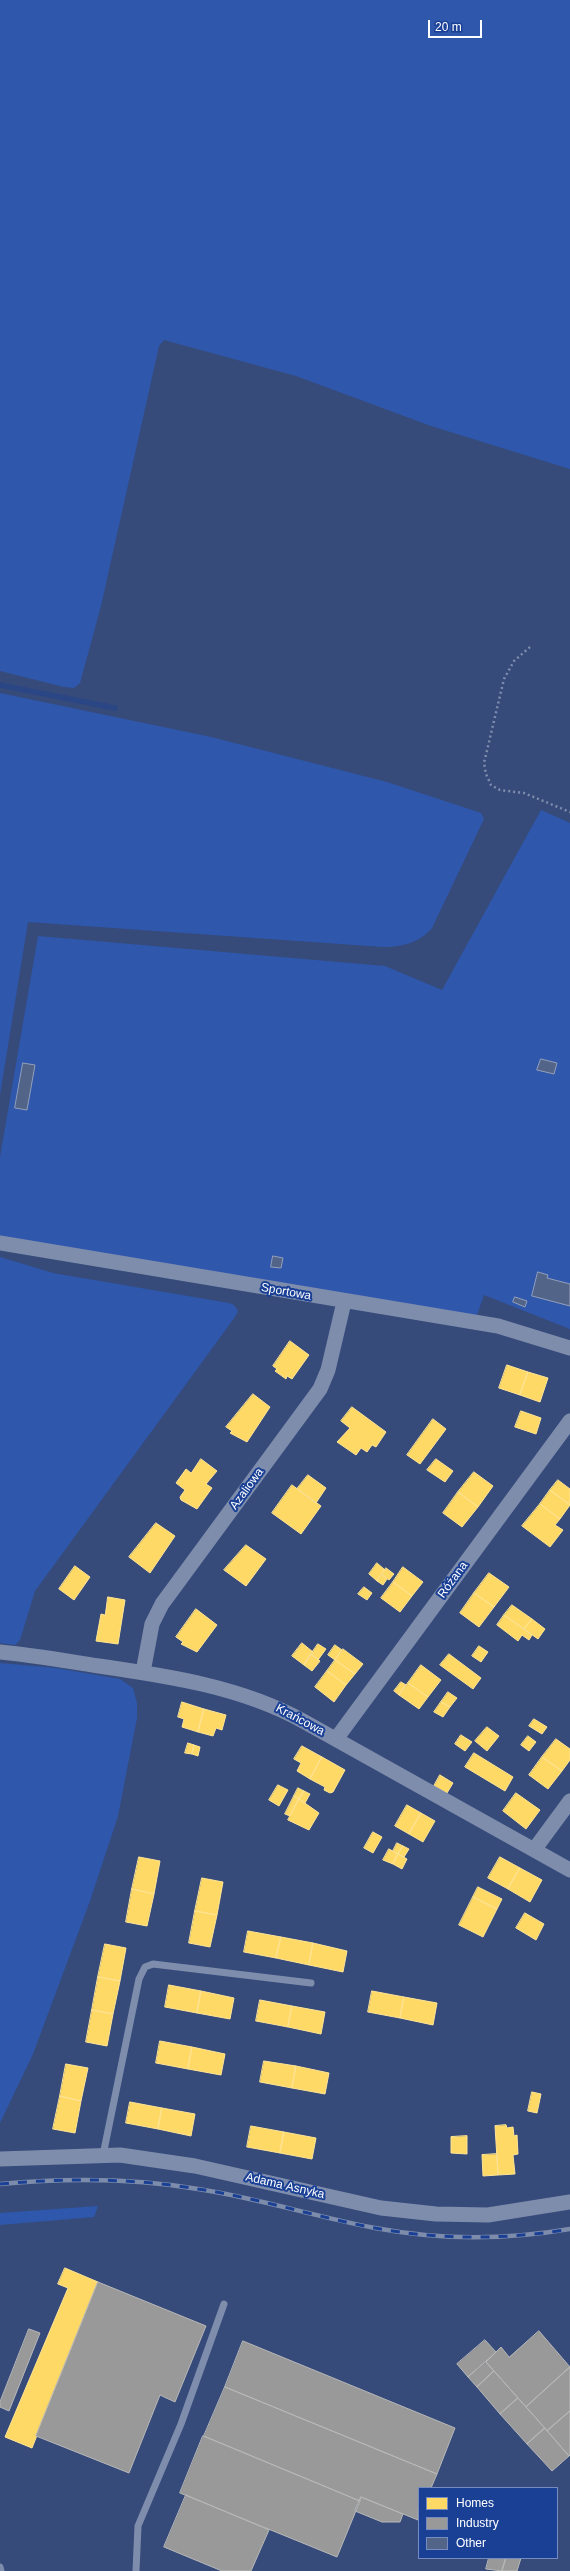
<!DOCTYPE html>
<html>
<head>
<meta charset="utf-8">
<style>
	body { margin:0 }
	#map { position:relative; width:570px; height:2571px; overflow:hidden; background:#364b7a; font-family:Arial,sans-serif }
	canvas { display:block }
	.legend { position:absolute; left:418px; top:2487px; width:140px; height:72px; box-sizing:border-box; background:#1a4096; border:1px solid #768cc0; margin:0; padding:5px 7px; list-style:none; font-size:12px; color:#fff }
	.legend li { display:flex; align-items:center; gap:8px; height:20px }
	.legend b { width:20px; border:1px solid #768cc0 }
	.scale { position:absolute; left:428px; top:20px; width:54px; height:18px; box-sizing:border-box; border:2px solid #fff; border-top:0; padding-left:5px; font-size:12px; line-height:14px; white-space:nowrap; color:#fff; -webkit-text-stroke:3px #1a4096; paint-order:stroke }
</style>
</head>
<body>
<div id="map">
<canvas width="570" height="2571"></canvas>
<ul class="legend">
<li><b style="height:11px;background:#ffd966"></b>Homes</li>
<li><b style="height:11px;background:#999"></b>Industry</li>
<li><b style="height:11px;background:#536489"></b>Other</li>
</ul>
<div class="scale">20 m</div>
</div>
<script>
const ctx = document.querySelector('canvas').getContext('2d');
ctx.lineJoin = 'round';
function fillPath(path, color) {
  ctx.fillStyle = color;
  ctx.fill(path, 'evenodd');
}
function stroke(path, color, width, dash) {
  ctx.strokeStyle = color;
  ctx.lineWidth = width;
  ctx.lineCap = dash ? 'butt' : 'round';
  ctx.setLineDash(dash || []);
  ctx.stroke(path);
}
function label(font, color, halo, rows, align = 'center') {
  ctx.font = font + ' Arial,sans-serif';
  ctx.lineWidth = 4;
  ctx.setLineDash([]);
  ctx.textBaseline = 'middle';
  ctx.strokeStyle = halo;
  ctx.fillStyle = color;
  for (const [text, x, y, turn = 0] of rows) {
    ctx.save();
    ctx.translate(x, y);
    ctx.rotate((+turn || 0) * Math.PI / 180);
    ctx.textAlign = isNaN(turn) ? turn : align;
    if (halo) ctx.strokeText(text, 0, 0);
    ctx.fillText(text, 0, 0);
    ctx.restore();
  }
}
const green = new Path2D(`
	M0,0H570V469L431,426L296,376L164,340L159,346L101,606L80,683L74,688L64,687L0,671Z
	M0,693L211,737L387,782L481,813L484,819L432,928C420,943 401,947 383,947L28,922L0,1095Z
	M541,810L570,823V1329L484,1295L477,1315L453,1313L0,1237V1157L38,936L385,966L442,990Z
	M0,1257L53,1273L229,1303L234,1305L238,1311L235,1317L35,1591L20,1640L15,1645L0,1643Z
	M0,1663L56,1668L120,1679L133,1688L137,1703V1718L118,1816L90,1901L33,2054L0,2123Z
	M98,2206L94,2217L0,2225V2213Z`);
const homes = new Path2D(`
	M290,1341L309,1355L292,1379L287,1376L286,1379L275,1371L277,1369L273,1366Z
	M507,1365L528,1372L520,1395L499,1388Z
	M528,1372L548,1378L540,1402L520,1395Z
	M253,1394L270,1407L247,1442L230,1433L232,1431L226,1427Z
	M352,1407L386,1432L376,1447L372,1445L367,1452L361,1448L356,1455L337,1442L350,1428L341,1421Z
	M521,1411L541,1418L536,1434L515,1427Z
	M433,1419L446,1429L420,1464L407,1455Z
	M201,1459L217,1471L206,1484L212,1488L197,1509L181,1500L180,1497L185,1490L176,1483L186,1469L191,1473Z
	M436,1459L453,1471L445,1482L427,1470Z
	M474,1472L493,1486L478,1507L458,1492Z
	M308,1475L326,1488L316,1503L297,1489Z
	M558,1480L570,1489V1505L550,1490Z
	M292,1485L321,1506L301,1534L272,1513Z
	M550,1490L570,1505L560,1519L540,1504Z
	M458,1492L478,1507L462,1527L443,1513Z
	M540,1504L560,1519L555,1525L563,1530L550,1547L522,1526Z
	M156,1523L175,1536L150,1573L129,1557Z
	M246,1545L266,1559L246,1586L224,1570Z
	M377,1563L385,1570L377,1581L369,1574Z
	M75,1566L90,1577L74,1600L59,1589Z
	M403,1567L423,1582L412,1596L393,1582Z
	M386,1568L394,1574L389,1580L382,1575Z
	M489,1573L509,1587L494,1607L474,1593Z
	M382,1575L387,1579L383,1585L377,1581Z
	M393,1582L412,1596L400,1612L381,1598Z
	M364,1587L372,1593L367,1600L358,1594Z
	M474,1593L494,1607L479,1627L460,1613Z
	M108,1597L125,1600L118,1644L96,1641L101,1614L105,1615Z
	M512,1605L532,1619L524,1629L504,1615Z
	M196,1609L217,1625L197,1652L181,1644L183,1642L176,1637Z
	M504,1615L532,1635L529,1640L522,1635L518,1641L497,1625Z
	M532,1619L545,1629L538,1639L524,1629Z
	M302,1643L313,1652L304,1665L292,1656Z
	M318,1644L326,1649L318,1660L311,1654Z
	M335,1645L342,1650L335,1660L328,1655Z
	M479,1646L488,1652L481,1662L472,1656Z
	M343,1649L363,1664L355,1674L335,1660Z
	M311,1654L320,1661L312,1671L304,1665Z
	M449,1654L481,1678L473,1689L440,1665Z
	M335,1660L355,1674L346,1685L327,1671Z
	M421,1665L441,1680L428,1697L408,1683Z
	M327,1671L346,1685L334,1702L315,1687Z
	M401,1682L406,1685L399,1695L394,1691Z
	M408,1683L428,1697L419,1709L399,1695Z
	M448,1692L457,1698L450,1707L441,1702Z
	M182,1702L204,1709L198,1732L182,1727L184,1719L178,1717Z
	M441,1702L450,1707L443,1717L434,1712Z
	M204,1709L226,1715L222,1730L216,1728L213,1736L198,1732Z
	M534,1719L547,1727L542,1734L529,1726Z
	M487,1727L499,1736L487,1751L475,1741Z
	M461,1735L472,1742L465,1751L455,1744Z
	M528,1736L536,1742L529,1751L521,1745Z
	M556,1739L570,1749V1760L562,1771L542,1757Z
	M188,1743L194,1745L192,1754L185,1753Z
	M194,1745L200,1747L198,1756L192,1754Z
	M302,1746L322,1757L310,1779L297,1771L301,1763L294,1759Z
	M474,1753L513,1777L505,1791L465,1767Z
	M322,1757L345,1770L333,1792L330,1793L324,1790L325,1787L310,1779Z
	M542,1757L562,1771L548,1789L529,1775Z
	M440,1775L453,1783L447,1793L434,1786Z
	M278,1785L288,1790L279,1806L269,1800Z
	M298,1788L304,1791L299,1799L294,1796Z
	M304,1791L310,1794L305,1803L299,1799Z
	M516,1793L540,1810L526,1829L503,1811Z
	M294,1796L299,1799L290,1816L285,1814Z
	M299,1799L319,1813L309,1830L288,1820Z
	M407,1805L421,1813L409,1834L395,1826Z
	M421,1813L435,1821L423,1842L409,1834Z
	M373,1832L382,1837L373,1853L364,1848Z
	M397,1843L403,1846L398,1854L393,1851Z
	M403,1846L409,1849L404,1857L398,1854Z
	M389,1849L398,1854L393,1864L383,1860Z
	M398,1854L407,1859L402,1869L393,1864Z
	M139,1857L160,1861L154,1894L132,1889Z
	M500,1857L520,1868L508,1889L488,1878Z
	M520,1868L542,1880L530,1902L508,1889Z
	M202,1878L223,1882L217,1915L195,1911Z
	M478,1887L502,1899L497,1909L473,1897Z
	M132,1889L154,1894L147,1926L126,1922Z
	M473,1897L497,1909L483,1937L459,1925Z
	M195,1911L217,1915L210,1947L189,1943Z
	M525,1913L544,1924L536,1940L516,1928Z
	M248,1931L281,1937L276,1958L244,1952Z
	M281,1937L313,1943L309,1965L276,1958Z
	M313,1943L347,1951L343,1972L309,1965Z
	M105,1944L126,1948L120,1981L98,1977Z
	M98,1977L120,1981L113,2014L92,2010Z
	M169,1985L201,1991L197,2013L165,2007Z
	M201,1991L234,1998L230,2019L197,2013Z
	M372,1991L404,1997L400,2018L368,2012Z
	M404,1997L437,2003L433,2025L400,2018Z
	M260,2000L292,2006L288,2027L256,2021Z
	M292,2006L325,2012L321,2034L288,2027Z
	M92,2010L113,2014L107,2046L86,2042Z
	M160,2041L192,2047L188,2069L156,2063Z
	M192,2047L225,2054L221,2075L188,2069Z
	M264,2061L296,2066L292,2088L260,2082Z
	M66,2064L88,2068L81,2101L60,2096Z
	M296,2066L329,2073L325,2094L292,2088Z
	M532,2092L541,2094L537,2113L528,2111Z
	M60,2096L81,2101L75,2133L53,2129Z
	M130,2102L162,2108L158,2129L126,2123Z
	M162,2108L195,2114L191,2136L158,2129Z
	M506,2125L507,2128L513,2127L514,2136L517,2135L518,2154L513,2155L515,2174L498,2175L495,2126Z
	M251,2126L284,2132L280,2153L247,2147Z
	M284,2132L316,2138L312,2159L280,2153Z
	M467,2136V2154L451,2153V2137Z
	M497,2154L498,2175L483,2176L482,2155Z
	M65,2268L98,2282L32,2448L5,2437L68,2288L58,2284Z`);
const industry = new Path2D(`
	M98,2282L206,2326L175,2402L160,2395L129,2473L36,2436Z
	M29,2329L40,2333L9,2411L0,2407V2402Z
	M539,2331L570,2367L526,2407L486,2362L501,2347L509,2357Z
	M485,2340L496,2352L468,2377L457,2364Z
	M243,2341L455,2428L437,2474L225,2387Z
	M486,2362L494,2371L477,2387L468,2377Z
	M570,2367V2411L547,2431L526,2407Z
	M494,2371L518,2398L500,2414L477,2387Z
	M225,2387L437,2474L431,2488H419L418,2520L361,2497L360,2501L204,2436Z
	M518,2398L545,2428L527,2444L500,2414Z
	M570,2411V2455L569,2456L547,2431Z
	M545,2428L569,2456L552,2471L527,2444Z
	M203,2436L360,2501L337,2557L180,2493Z
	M186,2495L269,2530L251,2571H222L164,2547Z
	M361,2497L403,2514L400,2522H382L355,2511Z
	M489,2558H506L502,2571L486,2569Z
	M506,2558H521L517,2571H502Z`);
const stream = new Path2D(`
	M0,685L115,708`);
const building = new Path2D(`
	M541,1059L557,1063L554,1074L537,1070Z
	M23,1063L35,1065L27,1110L15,1108Z
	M273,1256L283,1258L281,1268L271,1267Z
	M538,1272L548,1275L547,1278L570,1284V1306L532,1296Z
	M515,1297L527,1301L525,1307L513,1302Z`);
const path = new Path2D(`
	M530,647L514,661L504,679L484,763L486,774L491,785L500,790L524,793L570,812`);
const lane = new Path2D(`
	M103,2155L139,1979L145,1967L153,1964L311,1983
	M0,2567L1,2571
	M136,2571L138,2526L181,2424L224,2304`);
const street = new Path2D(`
	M0,1243L498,1326L570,1348
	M0,1652C33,1655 66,1661 99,1666C168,1676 242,1687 303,1721L570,1870
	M143,1672L152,1624L162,1604L320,1389L328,1370L344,1302
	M336,1739L570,1421
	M534,1850L570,1801
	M0,2159L120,2155L195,2166L381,2208L436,2214L488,2215L570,2202`);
const rail = new Path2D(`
	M0,2184C66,2178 133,2178 198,2189C258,2198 316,2217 375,2228C439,2240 506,2240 570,2229`);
const streetNames = [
	["Sportowa",286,1292,10],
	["Azaliowa",247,1489,-54],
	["Różana",453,1580,-54],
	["Krańcowa",300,1720,28],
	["Adama Asnyka",285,2186,13]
];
fillPath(green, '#2f57ac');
fillPath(homes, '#ffd966');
stroke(homes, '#ffe494', 1);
fillPath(industry, '#999');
stroke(industry, '#b8b8b8', 1);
stroke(stream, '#2a4684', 5.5);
fillPath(building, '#536489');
stroke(building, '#94a0ba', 1);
stroke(path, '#7f8dad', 2.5, [2, 3]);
stroke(lane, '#7f8dad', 7);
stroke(street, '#7f8dad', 15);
stroke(rail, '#7e8cab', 4.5);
stroke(rail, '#1a4096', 3, [9]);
label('12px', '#fff', '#1a4096', streetNames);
</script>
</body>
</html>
